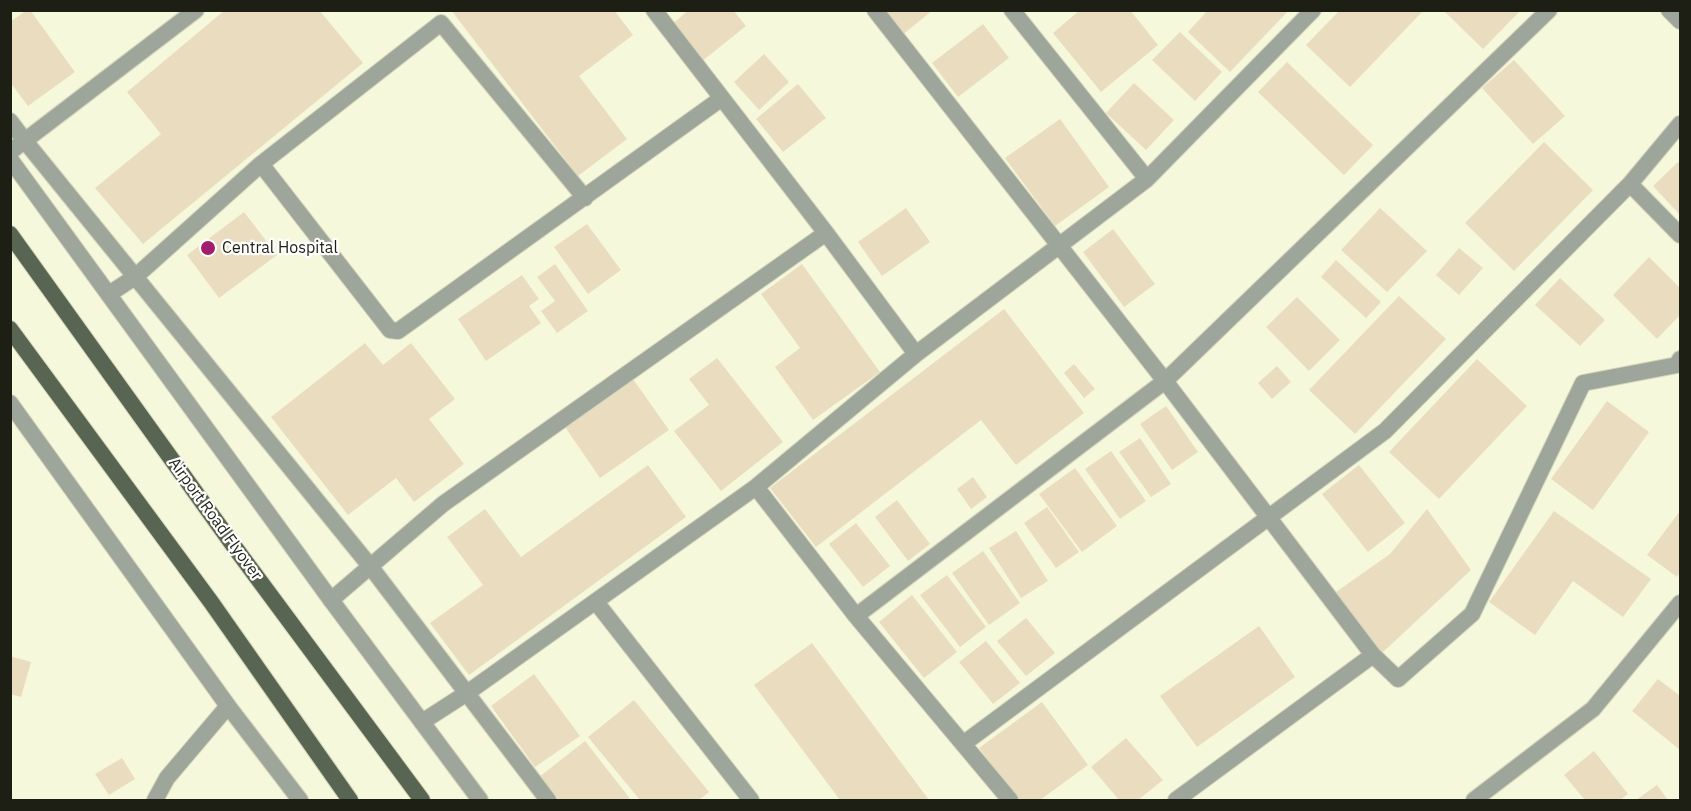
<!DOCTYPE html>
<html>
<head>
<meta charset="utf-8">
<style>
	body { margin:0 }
	#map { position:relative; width:1691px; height:811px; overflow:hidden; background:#f5f8da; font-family:"IBM Plex Sans",sans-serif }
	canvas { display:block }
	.frame { position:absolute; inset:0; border:12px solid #1e1f14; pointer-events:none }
</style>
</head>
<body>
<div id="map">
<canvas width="1691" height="811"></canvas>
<div class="frame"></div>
</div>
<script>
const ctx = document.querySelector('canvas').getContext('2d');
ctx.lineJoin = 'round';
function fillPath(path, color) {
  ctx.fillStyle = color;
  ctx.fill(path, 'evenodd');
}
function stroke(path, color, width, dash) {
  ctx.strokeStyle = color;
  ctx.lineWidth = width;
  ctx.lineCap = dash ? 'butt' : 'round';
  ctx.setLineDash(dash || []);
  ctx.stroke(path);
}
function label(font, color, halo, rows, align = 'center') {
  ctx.font = font + ' "IBM Plex Sans",sans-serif';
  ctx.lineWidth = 4.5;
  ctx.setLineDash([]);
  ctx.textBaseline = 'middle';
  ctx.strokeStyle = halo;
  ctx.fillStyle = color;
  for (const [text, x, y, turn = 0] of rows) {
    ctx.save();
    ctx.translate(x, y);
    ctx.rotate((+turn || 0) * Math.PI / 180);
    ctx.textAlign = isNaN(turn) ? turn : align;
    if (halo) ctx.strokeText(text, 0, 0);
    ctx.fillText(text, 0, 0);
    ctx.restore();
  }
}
const building = new Path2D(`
	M27,10H30L75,72L28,106L10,82V22Z
	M225,10H319L363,63L143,244L95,188L161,134L127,92Z
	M451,10H614L633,35L579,76L627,139L578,176Z
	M689,10H733L746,26L701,62L671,25Z
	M881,10H933L901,36Z
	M1080,10H1130L1158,45L1101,92L1053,33Z
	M1208,10H1289L1230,72L1188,32Z
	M1340,10H1424L1350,87L1306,45Z
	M1443,10H1521L1483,49Z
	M983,24L1009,58L958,97L932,63Z
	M1180,32L1222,72L1195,101L1152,60Z
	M764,54L789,82L759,110L734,82Z
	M1514,60L1565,116L1533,144L1482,88Z
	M1287,62L1373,145L1344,175L1258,92Z
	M1134,83L1174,120L1146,150L1106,113Z
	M798,84L826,118L783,152L756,119Z
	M1060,119L1109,187L1055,226L1005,158Z
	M1544,142L1593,190L1514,271L1465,223Z
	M1678,162L1680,164V215L1653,186Z
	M906,208L930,242L882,276L858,242Z
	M1380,208L1427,251L1387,292L1341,250Z
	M244,212L277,255L219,298L187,255Z
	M587,224L621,270L588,294L554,247Z
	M1113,229L1155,284L1124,307L1083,252Z
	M1459,248L1483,268L1459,295L1436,275Z
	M1649,257L1680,288V315L1657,339L1613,295Z
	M1336,260L1381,302L1366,318L1321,277Z
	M555,264L588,311L557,333L541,311L555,301L537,277Z
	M802,264L880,372L813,420L775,367L800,348L761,294Z
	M522,275L539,299L529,306L541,323L486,361L458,319Z
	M1560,278L1605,320L1580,346L1535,305Z
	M1399,296L1446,339L1355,434L1309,390Z
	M1297,297L1340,340L1309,371L1266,327Z
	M1004,309L1084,413L1016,465L981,420L816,547L770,488Z
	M365,343L383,365L411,343L455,399L429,419L464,464L414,502L396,478L348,515L271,417Z
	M717,358L783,442L721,491L674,431L709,405L689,379Z
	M1477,359L1527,406L1439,499L1389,452Z
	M1074,364L1095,389L1084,398L1064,373Z
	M1277,366L1291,382L1272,399L1258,383Z
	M633,379L669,430L600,478L565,427Z
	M1607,401L1649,432L1593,510L1551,479Z
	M1166,406L1198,452L1172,470L1140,424Z
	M1140,438L1171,484L1151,497L1119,452Z
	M1111,451L1146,501L1120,519L1085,469Z
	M648,465L686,517L469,675L430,623L483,585L447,537L485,509L521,557Z
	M1359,465L1405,523L1368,552L1322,494Z
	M1075,468L1117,526L1082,552L1039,494Z
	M973,477L987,497L971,509L957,489Z
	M897,500L930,544L908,561L875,517Z
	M1047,507L1079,552L1056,568L1024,523Z
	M1427,509L1471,570L1382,653L1336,592L1390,554Z
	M1554,511L1651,579L1623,617L1573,581L1535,635L1489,602Z
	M1680,511V572L1677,577L1647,555Z
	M856,523L890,566L863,587L829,544Z
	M1016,531L1048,581L1021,598L989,548Z
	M983,551L1020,603L989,625L952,573Z
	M947,575L986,627L960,647L920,595Z
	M912,595L957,652L924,678L879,622Z
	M1026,618L1055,653L1026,676L997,641Z
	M1259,626L1295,677L1197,747L1160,696Z
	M986,641L1020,683L993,704L959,662Z
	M812,643L929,800H840L754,685Z
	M10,656L31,662L21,697L10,694Z
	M534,674L580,736L535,767L491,706Z
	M1658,679L1680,696V750L1632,711Z
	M634,700L709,792L699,800H640L588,737Z
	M1042,702L1088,765L1040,800H1018L979,748Z
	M1126,738L1163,780L1138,800H1119L1091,767Z
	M585,741L631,800H557L539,777Z
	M1594,751L1628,794L1620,800H1585L1564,775Z
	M122,758L135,779L109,795L95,774Z
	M1657,785L1668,800H1636Z`);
const minor = new Path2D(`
	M654,10L826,233L916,354
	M875,10L1165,381L1373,655L1176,800
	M1012,10L1147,179
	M1669,10L1680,21
	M10,121L25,141L370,566L548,800
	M10,152L196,10
	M261,164L390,330L398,331L722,98
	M1630,184L1680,235
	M109,294L135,277L261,164L441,23L585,198
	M756,487L856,616L1010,800
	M331,600L443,504L826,233
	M596,602L751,800
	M856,616L1165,381L1549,10
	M1373,655L1398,679L1472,614L1583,383L1677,365L1680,359
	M422,722L467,693L756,487L916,354L1147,179L1313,10
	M963,744L1385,431L1630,184L1680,124
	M155,800L167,778L228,706
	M1474,800L1593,709L1680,603`);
const tertiary = new Path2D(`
	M10,159L331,600L480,800
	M10,403L228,706L300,800`);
const primary = new Path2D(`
	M10,234L236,549L422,800
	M10,329L211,602L350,800`);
const markers = [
	[208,248,8,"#a21e6c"]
];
const poiNames = [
	["Central Hospital",222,248]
];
const streetNames = [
	["Airport Road Flyover",215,519,54]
];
fillPath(building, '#eaddbf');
stroke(minor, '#d3d5ba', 18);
stroke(tertiary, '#d3d5ba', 18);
stroke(primary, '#d3d5ba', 18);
stroke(minor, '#9ea69b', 16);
stroke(tertiary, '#9ea69b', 16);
stroke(primary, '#586552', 16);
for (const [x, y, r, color] of markers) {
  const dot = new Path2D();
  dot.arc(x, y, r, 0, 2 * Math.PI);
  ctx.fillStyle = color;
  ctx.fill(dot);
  stroke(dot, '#fff', 2);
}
label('16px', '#1e1f14', '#fff', poiNames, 'left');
label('16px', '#1e1f14', '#fff', streetNames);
</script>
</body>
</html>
